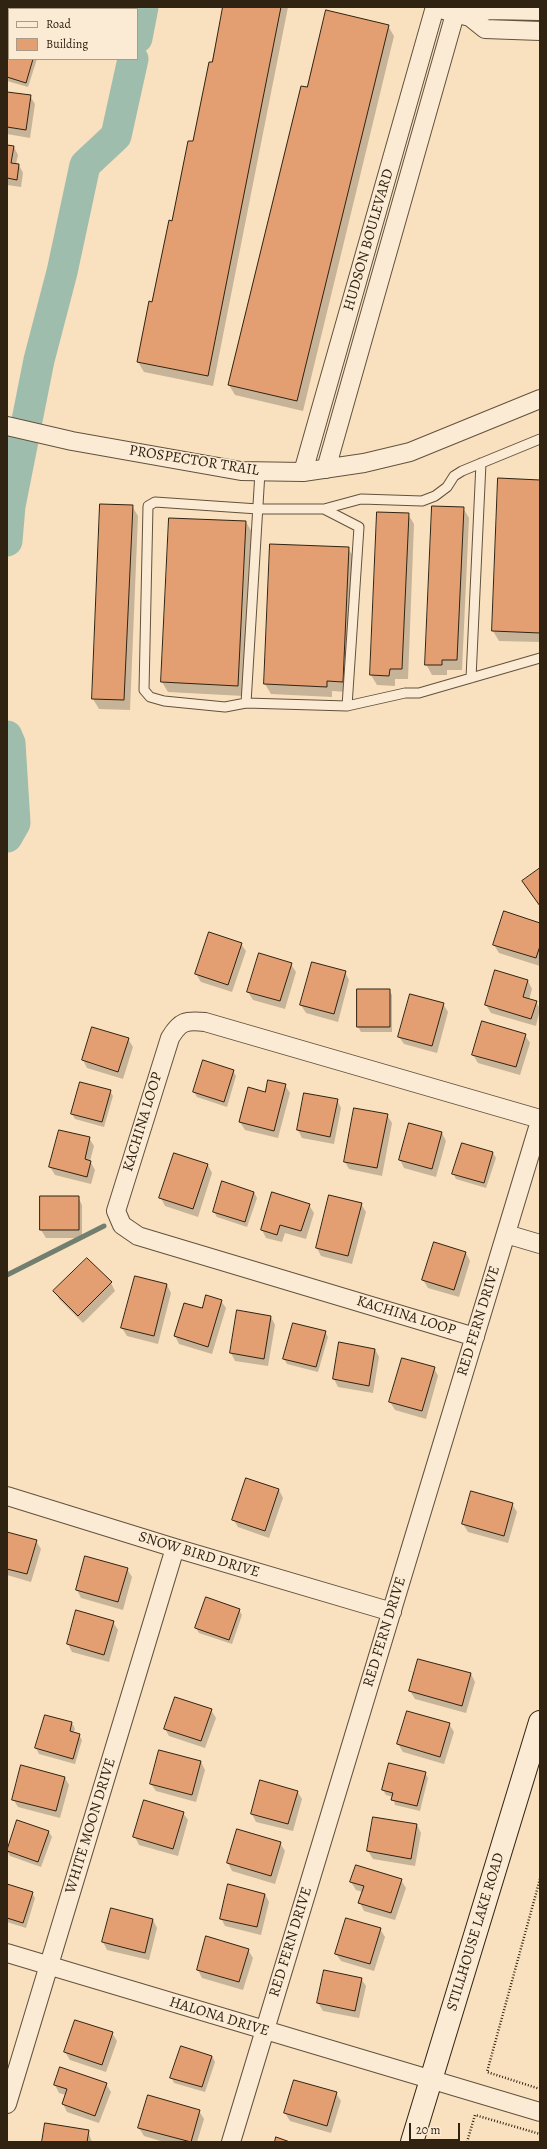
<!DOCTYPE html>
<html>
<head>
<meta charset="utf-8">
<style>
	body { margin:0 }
	#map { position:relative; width:547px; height:2149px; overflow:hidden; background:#f9e0be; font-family:Alegreya,serif }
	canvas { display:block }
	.frame { position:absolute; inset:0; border:8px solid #302312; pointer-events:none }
	.legend { position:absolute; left:8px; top:8px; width:130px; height:52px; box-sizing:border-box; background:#fbebd5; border:1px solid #aa9b87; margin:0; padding:5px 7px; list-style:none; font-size:12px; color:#302312 }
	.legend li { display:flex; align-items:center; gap:8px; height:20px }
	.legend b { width:20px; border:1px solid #aa9b87 }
	.scale { position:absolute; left:409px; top:2123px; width:51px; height:18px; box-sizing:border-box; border:2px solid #302312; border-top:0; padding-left:5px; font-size:12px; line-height:14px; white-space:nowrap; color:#302312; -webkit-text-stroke:3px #fbebd5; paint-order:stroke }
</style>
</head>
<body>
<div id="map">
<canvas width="547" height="2149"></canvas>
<div class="frame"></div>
<ul class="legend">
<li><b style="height:5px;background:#fbebd5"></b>Road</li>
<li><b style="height:11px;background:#e39e72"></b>Building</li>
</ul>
<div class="scale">20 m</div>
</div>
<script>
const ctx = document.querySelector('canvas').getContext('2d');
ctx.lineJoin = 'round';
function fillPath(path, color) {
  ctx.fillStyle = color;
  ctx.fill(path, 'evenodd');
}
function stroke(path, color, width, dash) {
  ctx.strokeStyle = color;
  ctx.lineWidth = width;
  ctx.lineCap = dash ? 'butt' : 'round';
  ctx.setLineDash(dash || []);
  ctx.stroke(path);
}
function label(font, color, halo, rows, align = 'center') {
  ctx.font = font + ' Alegreya,serif';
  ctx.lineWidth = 3;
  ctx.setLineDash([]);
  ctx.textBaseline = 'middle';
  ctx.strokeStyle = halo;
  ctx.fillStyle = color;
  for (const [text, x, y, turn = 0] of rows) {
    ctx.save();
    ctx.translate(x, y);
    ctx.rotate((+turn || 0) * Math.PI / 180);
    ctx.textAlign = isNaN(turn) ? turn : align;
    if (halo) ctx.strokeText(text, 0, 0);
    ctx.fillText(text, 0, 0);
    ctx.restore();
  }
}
const shadow = new Path2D(`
	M12,7H53L54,9H11Z
	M224,7H288L213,386L144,372L138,362L194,143Z
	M7,11L9,12V36L7,35Z
	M388,26L394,36L303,411L235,395L229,385L308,88Z
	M7,41H9V59H37L28,87L7,81Z
	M7,93L30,96L35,104L30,138L7,134Z
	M7,146L14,147L18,155L16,164L19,165L23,173L21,187L7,185Z
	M540,481V642L499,641L493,631Z
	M132,506L138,516L130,710L99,709L93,699Z
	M463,508L469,518L462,670H447V675H432L426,664Z
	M378,513L408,514L414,524L408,679H395V686L377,685L371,675Z
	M246,522L252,532L244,696L168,692L162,682Z
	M271,545L348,548L354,558L348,692L332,691V697L271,694L265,684Z
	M540,924V966L499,953L494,945Z
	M241,944L246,951L232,992L201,982L196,974Z
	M291,964L296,972L285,1009L253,1000L248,992Z
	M345,972L349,980L338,1022L306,1013L301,1005Z
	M528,981L532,989L529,1000L536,1002L540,1009L536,1026L491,1013L486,1005Z
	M389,990L392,995V1032H361L358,1027Z
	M443,1004L448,1012L437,1053L404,1044L399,1037Z
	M525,1035L530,1043L520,1075L478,1063L473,1055Z
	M128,1039L133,1047L123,1079L87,1068L83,1060Z
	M233,1071L236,1076L227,1107L197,1097L194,1092Z
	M285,1085L290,1093L278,1138L245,1130L240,1122L248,1089L266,1093Z
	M110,1091L113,1096L104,1127L75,1119L72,1114Z
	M337,1100L341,1108L334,1144L302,1138L298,1130Z
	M387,1115L392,1123L382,1176L349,1169L345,1162Z
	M442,1133L446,1141L436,1177L404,1168L400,1160Z
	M89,1138L94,1146L90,1161L95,1170L91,1184L55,1175L50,1167Z
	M462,1144L493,1153L496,1158L486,1188L456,1179L453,1173Z
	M208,1165L212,1173L198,1217L165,1206L161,1198Z
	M254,1192L257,1198L247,1227L217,1217L214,1212Z
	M41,1197H78L82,1205V1238H46L41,1230Z
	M361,1204L366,1212L352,1264L321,1256L317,1248Z
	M309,1205L314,1213L306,1239L285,1233L282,1242L266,1238L262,1230Z
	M466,1253L470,1261L459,1297L428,1288L423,1280Z
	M136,1277L167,1285L171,1293L158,1344L127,1336L122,1328Z
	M111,1283L115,1291L83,1323L59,1299L55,1291Z
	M221,1301L226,1308L212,1354L179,1344L175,1336L203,1310Z
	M238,1311L271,1317L275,1325L268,1366L235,1361L231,1353Z
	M325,1332L328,1337L318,1372L287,1364L284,1359Z
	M375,1349L379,1357L373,1393L338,1387L334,1379Z
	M434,1368L438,1376L426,1419L395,1410L390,1402Z
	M279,1490L283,1498L269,1538L238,1527L233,1519Z
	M512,1504L517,1512L508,1543L468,1532L463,1524Z
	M7,1533L36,1541L41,1549L31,1582L7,1575Z
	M127,1569L132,1577L123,1610L81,1598L77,1590Z
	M239,1610L242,1615L232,1644L199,1633L196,1628Z
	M113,1622L118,1630L109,1662L72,1652L68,1644Z
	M419,1660L471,1674L475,1682L466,1713L415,1699L410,1691Z
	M211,1710L216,1718L205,1748L169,1736L165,1729Z
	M45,1716L72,1723L75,1729L73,1733L79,1735L82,1740L75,1764L39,1754L36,1748Z
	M449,1724L454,1732L444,1764L403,1752L398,1744Z
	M201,1762L205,1770L196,1802L156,1791L151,1784Z
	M425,1773L428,1778L420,1811L395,1805L393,1797L386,1795L383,1790Z
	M65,1778L69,1785L60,1818L18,1807L13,1799Z
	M297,1791L302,1799L293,1831L256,1822L252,1814Z
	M183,1813L188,1820L178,1856L139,1845L135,1837Z
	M417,1825L421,1833L415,1866L373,1859L368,1851Z
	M49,1832L52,1837L41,1867L10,1856L7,1851Z
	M280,1843L285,1851L275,1884L232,1871L228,1863Z
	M401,1880L406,1888L395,1920L364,1911L360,1903L363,1892L356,1890L351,1882Z
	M7,1885L32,1893L35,1898L26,1928L7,1922Z
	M265,1894L269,1902L261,1935L225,1926L221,1918Z
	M153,1920L157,1928L149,1960L107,1950L103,1942Z
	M380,1929L385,1937L374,1971L341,1961L336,1954Z
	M248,1950L253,1958L243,1990L202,1978L198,1970Z
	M361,1979L366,1986L359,2018L323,2011L318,2003Z
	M112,2033L117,2041L106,2072L70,2060L65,2052Z
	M212,2056L215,2062L205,2092L174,2083L171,2077Z
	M106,2084L111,2092L99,2123L67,2112L63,2104L66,2095L59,2093L55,2085Z
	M336,2093L341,2101L331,2133L290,2121L285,2113Z
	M199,2111L204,2119L197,2142H164L144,2136L139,2128Z
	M88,2131L92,2142H43Z`);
const stream = new Path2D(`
	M7,1275L104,1226`);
const river = new Path2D(`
	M137,38L143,7
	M7,541L10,506L39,360L62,272L85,165L116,136L133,59
	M7,736L10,743L15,823L7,837`);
const building = new Path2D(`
	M11,7H49V9H10Z
	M223,7H281L208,376L137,362L149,301L152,302L169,220L172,221L188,141H193L209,62H212Z
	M7,10L9,11V29H7Z
	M326,10L389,25L297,401L228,385L301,86L307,87Z
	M7,40H9V59H33L26,83L7,77Z
	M7,92L31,95L26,130L7,127Z
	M7,145L14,146L11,163L19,164L17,180L7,178Z
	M498,478L540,480V633L492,631Z
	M100,504L133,505L124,700L92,699Z
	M432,506L464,507L457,660H442V665H425Z
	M377,512L409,513L402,669H390L389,676L370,675Z
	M169,518L246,521L238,686L161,682Z
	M270,544L349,547L343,682L327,681V687L264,684Z
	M540,868V906L522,881Z
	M504,911L540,923V946L536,958L493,945Z
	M209,932L242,943L228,985L195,974Z
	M259,953L292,963L280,1001L247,992Z
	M312,962L346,971L334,1014L300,1005Z
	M495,970L528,980L523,997L537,1001L531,1019L485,1005Z
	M357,989H390V1027H357Z
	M410,994L444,1003L432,1046L398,1037Z
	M482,1021L526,1034L516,1067L472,1055Z
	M92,1027L129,1038L118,1072L82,1060Z
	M203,1060L234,1070L224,1102L193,1092Z
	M268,1080L286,1084L274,1131L239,1122L248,1087L265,1092Z
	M80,1082L111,1090L102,1122L71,1114Z
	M304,1093L338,1099L330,1137L297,1130Z
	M354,1108L388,1114L377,1168L344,1162Z
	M409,1123L442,1132L432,1169L399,1160Z
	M59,1130L90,1137L85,1159L91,1161L87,1177L49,1167Z
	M462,1143L493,1152L484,1183L452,1174Z
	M174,1153L208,1164L193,1209L159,1198Z
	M222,1181L254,1192L245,1222L213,1212Z
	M272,1192L310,1204L301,1231L280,1225L277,1235L261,1230Z
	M329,1195L362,1203L348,1256L316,1248Z
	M40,1196H79V1230H40Z
	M434,1242L466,1252L454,1290L422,1280Z
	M87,1258L112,1282L78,1316L53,1291Z
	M135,1276L167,1284L154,1336L121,1328Z
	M206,1295L222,1300L208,1347L174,1336L184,1303L202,1308Z
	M237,1310L271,1316L264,1359L230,1353Z
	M293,1323L326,1331L316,1367L283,1359Z
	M339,1342L375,1349L369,1386L333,1379Z
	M402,1358L435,1367L422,1411L389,1402Z
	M246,1478L279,1489L265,1531L232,1520Z
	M471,1491L513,1503L504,1536L462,1524Z
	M7,1532L37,1540L27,1574L7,1569Z
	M85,1556L128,1568L118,1602L76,1590Z
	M206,1597L240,1609L229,1640L195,1628Z
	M76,1610L114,1621L104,1655L67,1644Z
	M418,1659L471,1673L462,1706L409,1691Z
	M175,1697L212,1709L201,1741L164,1729Z
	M407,1711L450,1723L440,1757L397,1744Z
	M45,1715L72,1722L70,1731L80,1734L73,1759L35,1748Z
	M159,1750L201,1761L192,1795L150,1784Z
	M389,1763L426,1772L417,1806L391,1800L393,1793L382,1790Z
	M21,1765L65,1777L56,1811L12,1800Z
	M260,1780L298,1791L288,1824L251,1814Z
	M144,1800L184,1812L173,1849L133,1837Z
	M373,1817L417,1824L411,1859L367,1851Z
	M17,1820L49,1831L38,1862L7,1851Z
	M237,1829L281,1842L271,1876L227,1863Z
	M356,1865L402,1879L391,1913L358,1903L364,1886L350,1882Z
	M7,1884L33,1892L23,1923L7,1918Z
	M228,1884L265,1894L257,1927L220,1919Z
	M111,1908L153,1919L145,1953L102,1942Z
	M346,1918L381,1928L370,1964L335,1954Z
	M206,1936L249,1949L239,1982L197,1970Z
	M324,1970L362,1978L355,2011L317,2003Z
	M75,2020L113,2032L102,2065L64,2052Z
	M181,2046L212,2056L202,2087L170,2078Z
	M60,2067L107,2083L95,2116L62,2104L67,2089L54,2085Z
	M294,2080L337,2092L327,2126L284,2113Z
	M148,2095L200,2110L191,2142L138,2128Z
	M45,2123L89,2130L87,2142H42Z
	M276,2137L290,2142H275Z`);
const path = new Path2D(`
	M540,1879L487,2072L540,2089
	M467,2142L475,2115L540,2134`);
const lane = new Path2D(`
	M540,439L462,471L454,476L447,487L435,496L422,501L361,499L324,509H258L155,502L148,506L144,690L150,697L164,701L225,707L246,703L347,706L405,693H419L540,658
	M324,509L359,527L347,706
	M471,678L481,463
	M246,703L260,472`);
const street = new Path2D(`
	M444,10L470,17L485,29L540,31
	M470,17L488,10L540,11
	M7,426L72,441L241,471L303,472L364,463L410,452L540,399
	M326,469L457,7
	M303,472L435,7
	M506,1234L540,1244
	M475,1337L138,1236L122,1225L116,1211L170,1038C180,1021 186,1020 205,1022L540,1119
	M7,1496L175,1548L392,1612
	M7,1953L540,2112
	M7,2104L175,1548
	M231,2142L540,1121`);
const secondary = new Path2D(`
	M412,2142L540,1722`);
const streetNames = [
	["HUDSON BOULEVARD",369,240,-74],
	["PROSPECTOR TRAIL",194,461,9],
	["KACHINA LOOP",143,1122,-73],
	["KACHINA LOOP",406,1316,17],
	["RED FERN DRIVE",479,1321,-73],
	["SNOW BIRD DRIVE",199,1555,17],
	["RED FERN DRIVE",385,1632,-73],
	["WHITE MOON DRIVE",91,1826,-73],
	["STILLHOUSE LAKE ROAD",476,1932,-73],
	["RED FERN DRIVE",291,1942,-73],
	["HALONA DRIVE",219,2017,17]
];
fillPath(shadow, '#0003');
stroke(stream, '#727f6f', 5);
stroke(river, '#9ebdad', 31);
fillPath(building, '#e39e72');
stroke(building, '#302312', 1);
stroke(lane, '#62523d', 11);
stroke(street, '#62523d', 20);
stroke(secondary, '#302312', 24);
stroke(path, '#302312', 2.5, [1, 2]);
stroke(lane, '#fbebd5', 9);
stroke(street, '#fbebd5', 18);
stroke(secondary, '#fbebd5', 22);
label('15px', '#302312', '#fbebd5', streetNames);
</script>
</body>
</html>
